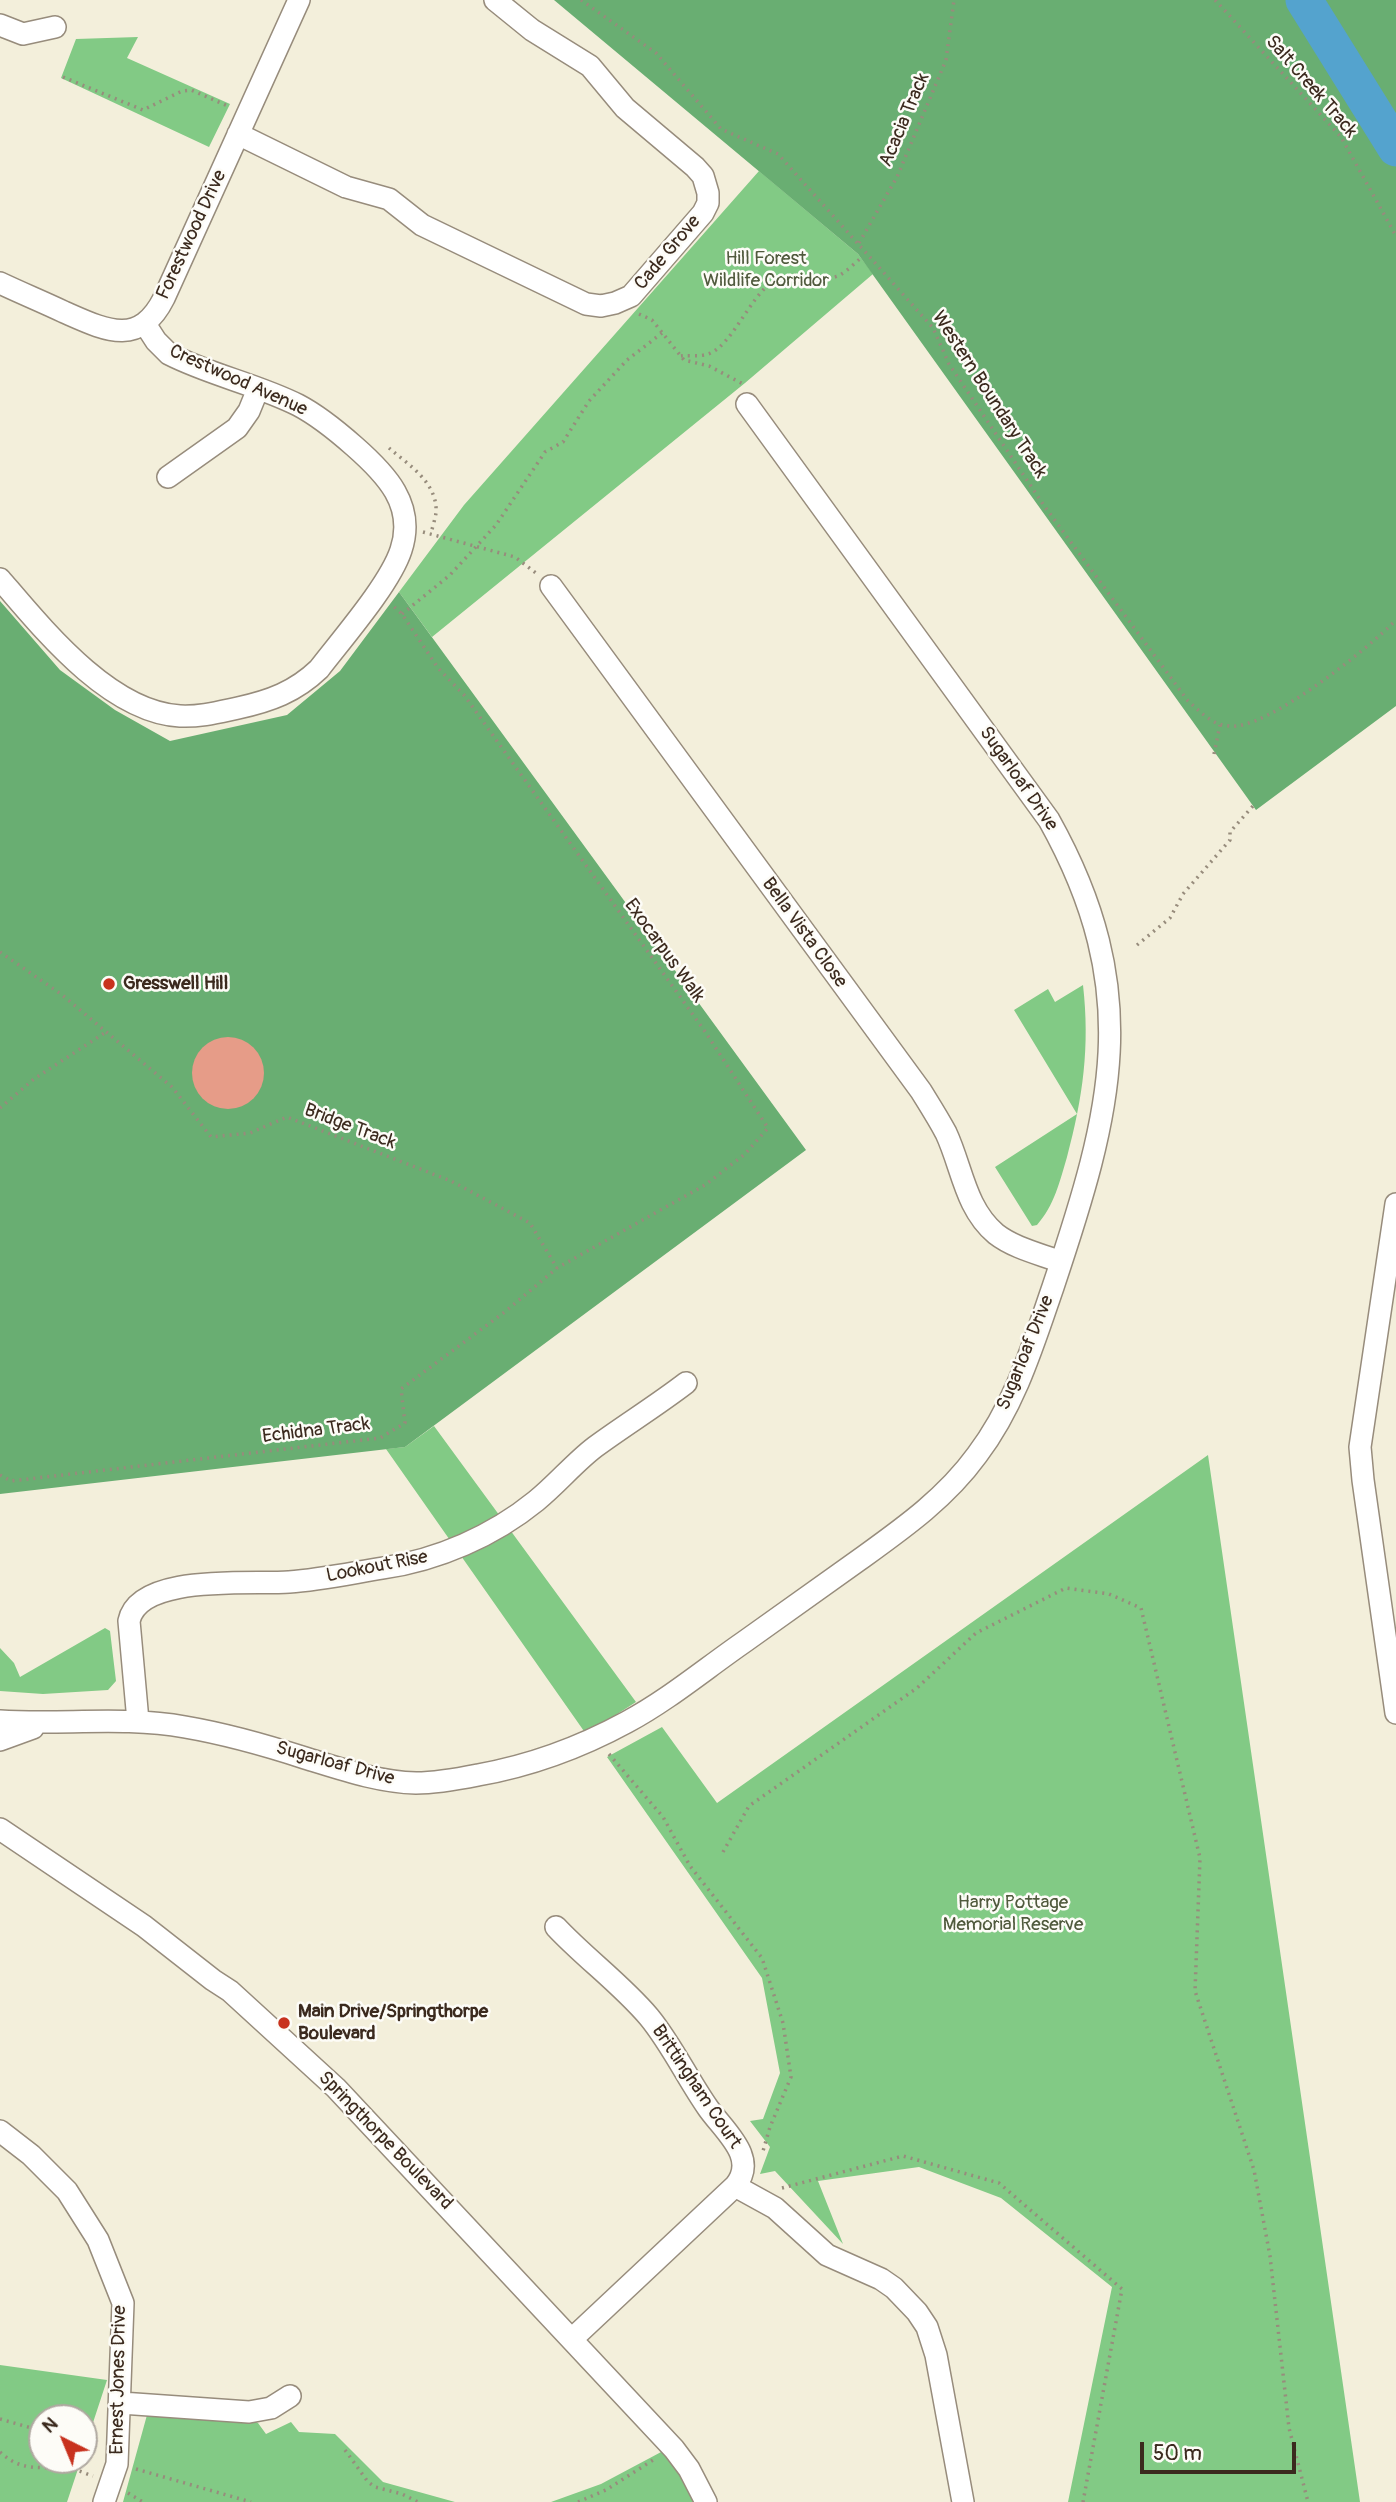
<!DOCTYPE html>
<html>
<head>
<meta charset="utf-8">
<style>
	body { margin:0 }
	#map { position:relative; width:1396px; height:2502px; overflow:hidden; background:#f3efdb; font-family:Pangolin,sans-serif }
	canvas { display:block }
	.north { position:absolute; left:28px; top:2404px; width:70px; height:70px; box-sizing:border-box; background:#fdfcf7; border:2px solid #afa8a0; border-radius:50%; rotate:317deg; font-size:19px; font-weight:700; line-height:28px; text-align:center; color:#3b2a1e }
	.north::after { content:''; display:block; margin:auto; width:24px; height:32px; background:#c8321e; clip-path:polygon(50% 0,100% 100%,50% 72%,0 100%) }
	.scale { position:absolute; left:1140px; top:2442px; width:156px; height:32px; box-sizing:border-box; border:4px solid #3b2a1e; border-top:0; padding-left:9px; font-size:21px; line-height:24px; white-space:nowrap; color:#3b2a1e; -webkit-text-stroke:5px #fdfcf7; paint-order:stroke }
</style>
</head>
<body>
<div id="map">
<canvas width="1396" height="2502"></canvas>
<div class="north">N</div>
<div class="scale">50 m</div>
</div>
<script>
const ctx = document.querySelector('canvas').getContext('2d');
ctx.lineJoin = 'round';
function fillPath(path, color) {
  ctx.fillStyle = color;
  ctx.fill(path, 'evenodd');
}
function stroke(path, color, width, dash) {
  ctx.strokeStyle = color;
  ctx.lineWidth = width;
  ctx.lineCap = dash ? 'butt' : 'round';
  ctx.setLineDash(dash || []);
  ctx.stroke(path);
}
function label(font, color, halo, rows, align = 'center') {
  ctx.font = font + ' Pangolin,sans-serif';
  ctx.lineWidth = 5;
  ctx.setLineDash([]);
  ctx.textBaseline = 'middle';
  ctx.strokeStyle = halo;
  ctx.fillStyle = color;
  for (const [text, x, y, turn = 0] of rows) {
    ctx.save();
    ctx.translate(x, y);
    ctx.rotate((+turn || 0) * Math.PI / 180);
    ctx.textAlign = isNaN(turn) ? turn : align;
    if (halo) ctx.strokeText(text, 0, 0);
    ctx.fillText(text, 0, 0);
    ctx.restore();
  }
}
const green = new Path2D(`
	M138,37L127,58L230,104L209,147L61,78L76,39Z
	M759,171L858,254L873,274L745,383L432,637L399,592L464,505Z
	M1083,985C1090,1047 1083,1097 1067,1157C1060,1181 1054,1206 1037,1225L1032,1226L995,1167L1077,1114L1014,1010L1048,989L1055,1002Z
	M434,1426L636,1702L586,1734L386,1449L405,1447Z
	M1208,1455L1360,2502H1068L1112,2287L1001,2198L919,2167L818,2181L843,2244L775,2171L760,2174L770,2147L750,2121L763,2119L780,2073L762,1978L607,1757L662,1727L717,1803Z
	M105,1628L110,1631L116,1681L108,1690L43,1694L0,1691V1648L14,1663L20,1677Z
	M0,2365L107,2380L84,2450V2418H42V2460H81L67,2502H0Z
	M147,2415L254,2421L258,2423L266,2434L291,2422L299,2432L335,2434L383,2482L455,2502H123Z
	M663,2451L685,2482L695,2502H551L601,2484Z`);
const forest = new Path2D(`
	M554,0H1396V706L1256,810L858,254Z
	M399,592L806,1150L405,1447L0,1494V601L60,670L115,710L170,741L287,715L340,671Z`);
const river = new Path2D(`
	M1304,0L1396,148`);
const building = new Path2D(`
	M192 1073a36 36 0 1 1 72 0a36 36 0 1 1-72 0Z`);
const path = new Path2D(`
	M581,0L656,53L721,129L778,154L933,328L949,364L1045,507L1188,701C1201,712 1212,725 1229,726C1266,731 1369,648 1396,620
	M1215,0L1341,137L1396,236
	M63,77L143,110L182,91L191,90L228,106
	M859,243L897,177L946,60L954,0
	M639,314L652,320L684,360L709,366L745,385
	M681,356C689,355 700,357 708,354C731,347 750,297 772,282C795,266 819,286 840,275C847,271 855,263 861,258
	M389,448C409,465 438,483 436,513C435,520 432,528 431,534
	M423,532L515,557L536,573
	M402,614L450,575L496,525L545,452L563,442L589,401L627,360L662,333
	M1214,754L1220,725
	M1137,945L1170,918L1183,894L1230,840V832L1253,806
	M0,952L61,994L172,1087L211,1137L250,1133L287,1117L451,1181L530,1223L557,1268
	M0,1108L34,1079L106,1032
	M0,1475L11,1481L380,1438L405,1423L401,1389L506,1311L557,1268L705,1185L745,1154L768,1128L706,1033L464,695L438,668L402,614L392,605
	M609,1754L663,1817L690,1866L762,1958L783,2023L791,2077L770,2127L763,2151
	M723,1852L749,1806L917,1688L976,1633L1066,1588L1109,1594L1141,1608L1200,1858L1195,1991L1254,2170L1270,2256L1289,2428L1308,2502
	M782,2188L903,2156L999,2183L1122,2289L1083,2502
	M0,2419L42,2431
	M84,2442L97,2446
	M345,2450L368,2482L375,2487L402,2494L418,2502
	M0,2452C23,2474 44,2465 71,2469C79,2470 86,2474 93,2476
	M136,2469L251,2502
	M128,2493L143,2502
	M578,2502L606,2490L653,2460`);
const minor = new Path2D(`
	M0,25L23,34L55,27
	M238,134L346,187L389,199L422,225L586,304L601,306L615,303L631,296L703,213L708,203V193L703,176L695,167L625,108L590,66L532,30L495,0
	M0,283C21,293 43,302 64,312C105,330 139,348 164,298L299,0
	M168,477L237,428L249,411L258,389
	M0,579C43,629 109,712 180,716C200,717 219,712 238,708C270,701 295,692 319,669C342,639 390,584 401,550C416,505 386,474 354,446C337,431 319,416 298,405C256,384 210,375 169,354L156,341L145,324
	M551,586L921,1091C929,1104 938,1118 946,1133C962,1167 965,1208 996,1234C1014,1248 1040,1254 1061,1262
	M1396,1204L1360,1447L1363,1480L1396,1713
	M0,1721C62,1725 124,1716 185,1727C226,1734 265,1745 305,1758C341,1769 378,1782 416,1783C437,1783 458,1779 478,1775C529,1766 581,1747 627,1722C668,1700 705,1669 744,1642C782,1615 820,1588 859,1560C902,1529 945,1499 977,1455C1015,1405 1033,1345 1053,1287C1112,1111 1145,992 1049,820L747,404
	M138,1721L129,1621C139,1573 252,1585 289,1582C320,1580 352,1573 383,1568C438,1560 493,1536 536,1501C557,1484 574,1463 595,1447C625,1425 656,1406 686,1383
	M0,1740L33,1728
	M0,1829L144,1926L213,1980L230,1991L336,2088L674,2449L689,2469L706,2502
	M556,1927C585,1958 621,1984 649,2017C672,2045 687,2078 708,2108C724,2131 759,2158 735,2186L572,2339
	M0,2131L31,2155L67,2191L98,2240L123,2303L117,2464L104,2502
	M735,2186L775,2208L827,2255L881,2279L894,2288L917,2312L927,2327L936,2355L963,2502
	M121,2403L249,2412L271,2408L290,2396`);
const markers = [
	[109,984,7,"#c8321e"],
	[284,2023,7,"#c8321e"]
];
const streetNames = [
	["Salt Creek Track",1311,87,49],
	["Acacia Track",905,120,-67],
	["Forestwood Drive",192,235,-65],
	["Cade Grove",668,253,-50],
	["Crestwood Avenue",238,381,24],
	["Western Boundary Track",989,395,57],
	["Sugarloaf Drive",1018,779,55],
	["Bella Vista Close",804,933,54],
	["Exocarpus Walk",664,951,54],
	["Bridge Track",350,1127,21],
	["Sugarloaf Drive",1026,1353,-68],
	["Echidna Track",316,1431,-7],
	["Lookout Rise",377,1567,-11],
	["Sugarloaf Drive",335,1764,15],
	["Brittingham Court",696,2087,56],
	["Springthorpe Boulevard",385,2141,46],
	["Ernest Jones Drive",119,2380,-89]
];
const parkNames = [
	["Hill Forest",766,259],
	["Wildlife Corridor",766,281],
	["Harry Pottage",1013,1903],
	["Memorial Reserve",1013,1925]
];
const poiNames = [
	["Gresswell Hill",123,984],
	["Main Drive/Springthorpe",298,2012],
	["Boulevard",298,2034]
];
fillPath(green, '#82ca85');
fillPath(forest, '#69ae72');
stroke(river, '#54a3ce', 37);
fillPath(building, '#e69c88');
stroke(minor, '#978c7c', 24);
stroke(path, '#978c7c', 3.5, [2, 5]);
stroke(minor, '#fff', 21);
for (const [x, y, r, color] of markers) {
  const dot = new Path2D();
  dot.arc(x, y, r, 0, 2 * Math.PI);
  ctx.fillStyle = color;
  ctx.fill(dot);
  stroke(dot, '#fdfcf7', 2.5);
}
label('19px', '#3b2a1e', '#fdfcf7', streetNames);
label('19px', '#505a3d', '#fdfcf7', parkNames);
label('bold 19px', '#3b2a1e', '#fdfcf7', poiNames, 'left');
</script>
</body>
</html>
